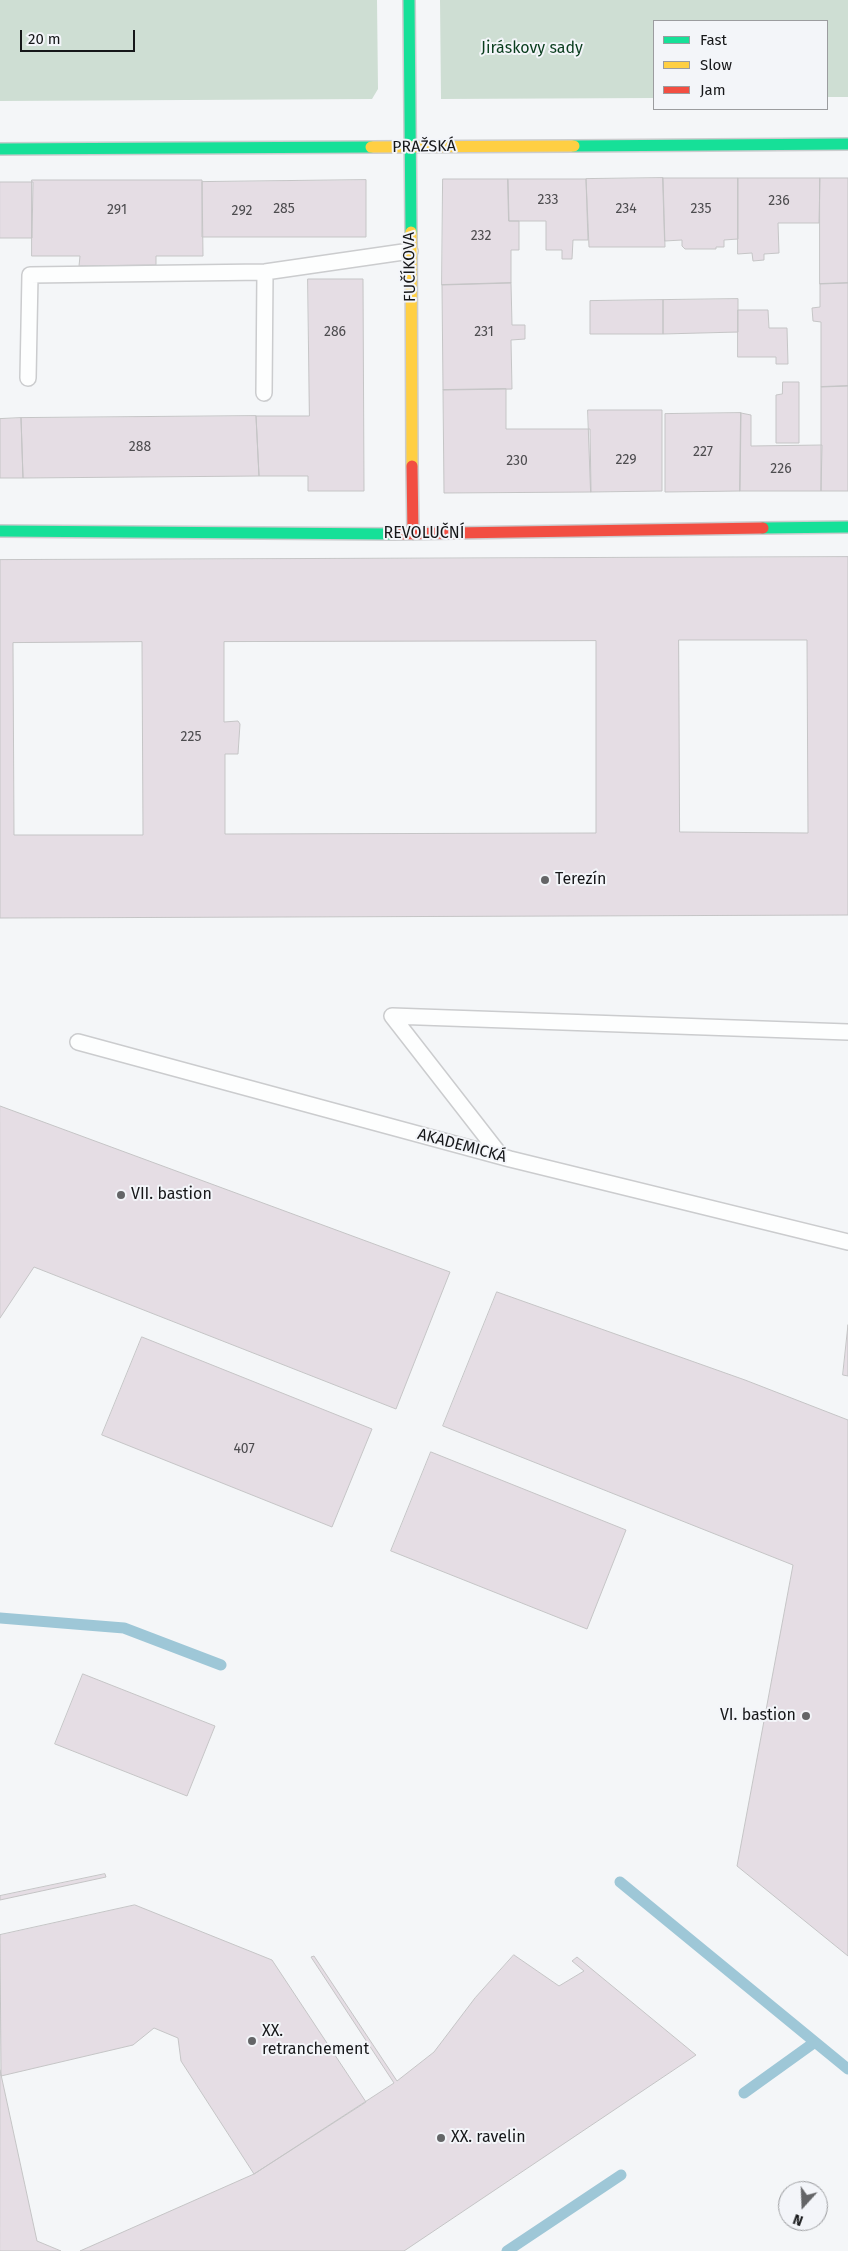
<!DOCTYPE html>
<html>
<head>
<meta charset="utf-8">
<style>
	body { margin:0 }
	#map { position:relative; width:848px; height:2251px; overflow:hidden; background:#f4f6f8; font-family:"Fira Sans",sans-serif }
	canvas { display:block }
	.legend { position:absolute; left:653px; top:20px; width:175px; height:90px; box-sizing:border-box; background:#f3f5f9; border:1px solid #9b9c9f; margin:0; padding:6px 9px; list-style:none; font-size:15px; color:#161719 }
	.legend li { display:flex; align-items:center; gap:10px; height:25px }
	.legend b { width:25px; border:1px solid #9b9c9f }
	.north { position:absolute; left:778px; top:2181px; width:50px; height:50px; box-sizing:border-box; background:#f3f5f9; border:1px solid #9b9c9f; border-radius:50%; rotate:200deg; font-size:14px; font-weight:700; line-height:20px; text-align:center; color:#161719 }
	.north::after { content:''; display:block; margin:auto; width:18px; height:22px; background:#646567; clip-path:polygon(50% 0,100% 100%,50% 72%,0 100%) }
	.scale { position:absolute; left:20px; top:30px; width:115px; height:22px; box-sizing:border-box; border:2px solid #161719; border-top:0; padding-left:6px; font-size:15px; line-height:18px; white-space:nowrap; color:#161719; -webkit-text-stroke:4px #f3f5f9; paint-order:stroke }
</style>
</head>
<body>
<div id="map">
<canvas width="848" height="2251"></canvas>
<ul class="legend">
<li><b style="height:6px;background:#16e098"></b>Fast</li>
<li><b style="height:6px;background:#ffcf43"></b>Slow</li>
<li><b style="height:6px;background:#f24e42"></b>Jam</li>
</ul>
<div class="north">N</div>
<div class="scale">20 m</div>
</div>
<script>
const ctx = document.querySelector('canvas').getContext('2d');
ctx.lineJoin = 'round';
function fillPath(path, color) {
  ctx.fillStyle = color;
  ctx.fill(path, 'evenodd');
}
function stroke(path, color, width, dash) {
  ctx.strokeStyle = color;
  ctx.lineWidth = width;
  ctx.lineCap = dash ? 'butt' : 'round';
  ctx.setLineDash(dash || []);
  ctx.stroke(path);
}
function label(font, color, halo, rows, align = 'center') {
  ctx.font = font + ' "Fira Sans",sans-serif';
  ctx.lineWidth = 4;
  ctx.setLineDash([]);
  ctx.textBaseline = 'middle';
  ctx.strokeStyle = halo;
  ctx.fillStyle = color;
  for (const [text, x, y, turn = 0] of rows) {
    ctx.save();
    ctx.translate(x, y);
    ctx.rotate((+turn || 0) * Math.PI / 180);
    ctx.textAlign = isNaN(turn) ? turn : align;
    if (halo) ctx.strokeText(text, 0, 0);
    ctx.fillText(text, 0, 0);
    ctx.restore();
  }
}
const green = new Path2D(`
	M0,0H377L378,89L372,99L0,101Z
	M440,0H848V97H827V21H654V98L441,99Z`);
const stream = new Path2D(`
	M0,1618L124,1628L221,1665
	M620,1882L815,2042
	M744,2093L815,2042L848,2069
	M507,2251L621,2175`);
const building = new Path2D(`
	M663,178H738V239L724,240V247H716V249H685L682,246V240L665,241Z
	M663,178L665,247H589L586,179Z
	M738,178H820L819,223H778L779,253L764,254V260L753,261L752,253L738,254Z
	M820,178H848V283L820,284Z
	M443,179H508L509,221H519V250H511V283L442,285Z
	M508,179H586L588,240H573L572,259H562V250H546V221H509Z
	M32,180H202L203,256H156V265L79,266L80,256H32Z
	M366,180V237H202V182Z
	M0,182H33L32,238H0Z
	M308,279H363L364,491H308V476H259L256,416H309Z
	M511,283L512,325H525V339L511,340L512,389L443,390L442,285Z
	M848,283V386L821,387V322L813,321L812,308L820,307V284Z
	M738,299V332L663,334V300Z
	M663,300V334H590V301Z
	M738,310H768L769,328H787L788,364H776V357H738Z
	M783,382H799V443H776V395L782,394Z
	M848,386V491H821V387Z
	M506,389V429H590L591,492L444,493L443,390Z
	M588,410H662V491L591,492Z
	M741,413L751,415V446L822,445L821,491H740Z
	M741,413L740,491L665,492V414Z
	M256,416L259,476L23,478L21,418Z
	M21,418L23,478H0V419Z
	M848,557V915L0,918V560ZM679,640H807L808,833L680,832ZM596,641V833L225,834V754H238L240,724L238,721L224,722V642ZM142,642L143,835H14L13,643Z
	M0,1106L450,1272L396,1409L34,1267L0,1318Z
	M497,1292L745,1380L848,1420V1956L737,1866L793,1565L443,1426Z
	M848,1325V1376L843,1375Z
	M142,1337L372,1429L332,1527L102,1435Z
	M431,1452L626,1530L587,1629L391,1551Z
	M83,1674L215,1726L187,1796L55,1744Z
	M105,1874L106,1877L0,1900V1896Z
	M135,1905L272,1960L366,2102L254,2174L181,2061L178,2038L154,2028L133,2045L1,2076L0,1935Z
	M514,1955L559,1986L584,1971L572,1961L577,1957L696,2055L404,2251H80L254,2174L394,2083L311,1957L314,1956L397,2081L434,2052L475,1998Z
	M0,2070L37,2241L61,2251H0Z`);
const lane = new Path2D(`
	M28,378L30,275L265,272L410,251
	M264,393L265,272
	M78,1042L510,1159L848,1242
	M501,1156L392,1016L848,1032`);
const fast = new Path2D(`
	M409,0L411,232
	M574,146L848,144
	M0,149L371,147
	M763,528L848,527
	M0,531L393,534`);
const slow = new Path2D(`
	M371,147L574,146
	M411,232L412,466`);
const jam = new Path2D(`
	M412,466L413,534
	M393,534L763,528`);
const markers = [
	[545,880,5,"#646567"],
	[121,1195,5,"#646567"],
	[806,1716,5,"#646567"],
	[252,2041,5,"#646567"],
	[441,2138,5,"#646567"]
];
const numberNames = [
	["233",548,200],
	["236",779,201],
	["285",284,209],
	["234",626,209],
	["235",701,209],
	["291",117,210],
	["292",242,211],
	["232",481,236],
	["286",335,332],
	["231",484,332],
	["288",140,447],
	["227",703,452],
	["229",626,460],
	["230",517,461],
	["226",781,469],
	["225",191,737],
	["407",244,1449]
];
const parkNames = [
	["Jiráskovy sady",532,49]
];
const streetNames = [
	["PRAŽSKÁ",424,147,-1],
	["FUČÍKOVA",410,267,-91],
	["REVOLUČNÍ",424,534],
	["AKADEMICKÁ",462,1146,15]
];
const poiNames = [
	["Terezín",555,880],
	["VII. bastion",131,1195],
	["VI. bastion",796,1716,"right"],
	["XX.",262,2032],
	["retranchement",262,2050],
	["XX. ravelin",451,2138]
];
fillPath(green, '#ceded3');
stroke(stream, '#9ec7d7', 11);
fillPath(building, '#e5dde4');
stroke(building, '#c5c5c6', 1);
stroke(lane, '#cbccce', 18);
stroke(fast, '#cbccce', 14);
stroke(slow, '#cbccce', 14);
stroke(jam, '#cbccce', 14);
stroke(lane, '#fdfefe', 15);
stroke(fast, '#16e098', 11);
stroke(slow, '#ffcf43', 11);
stroke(jam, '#f24e42', 11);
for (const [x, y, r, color] of markers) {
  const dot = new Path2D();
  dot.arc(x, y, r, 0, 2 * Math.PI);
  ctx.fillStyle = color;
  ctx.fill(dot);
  stroke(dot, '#f3f5f9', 2);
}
label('14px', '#4d4c4f', null, numberNames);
label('16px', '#093d1d', '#f3f5f9', parkNames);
label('16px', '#161719', '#f3f5f9', streetNames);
label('16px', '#161719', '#f3f5f9', poiNames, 'left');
</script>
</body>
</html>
